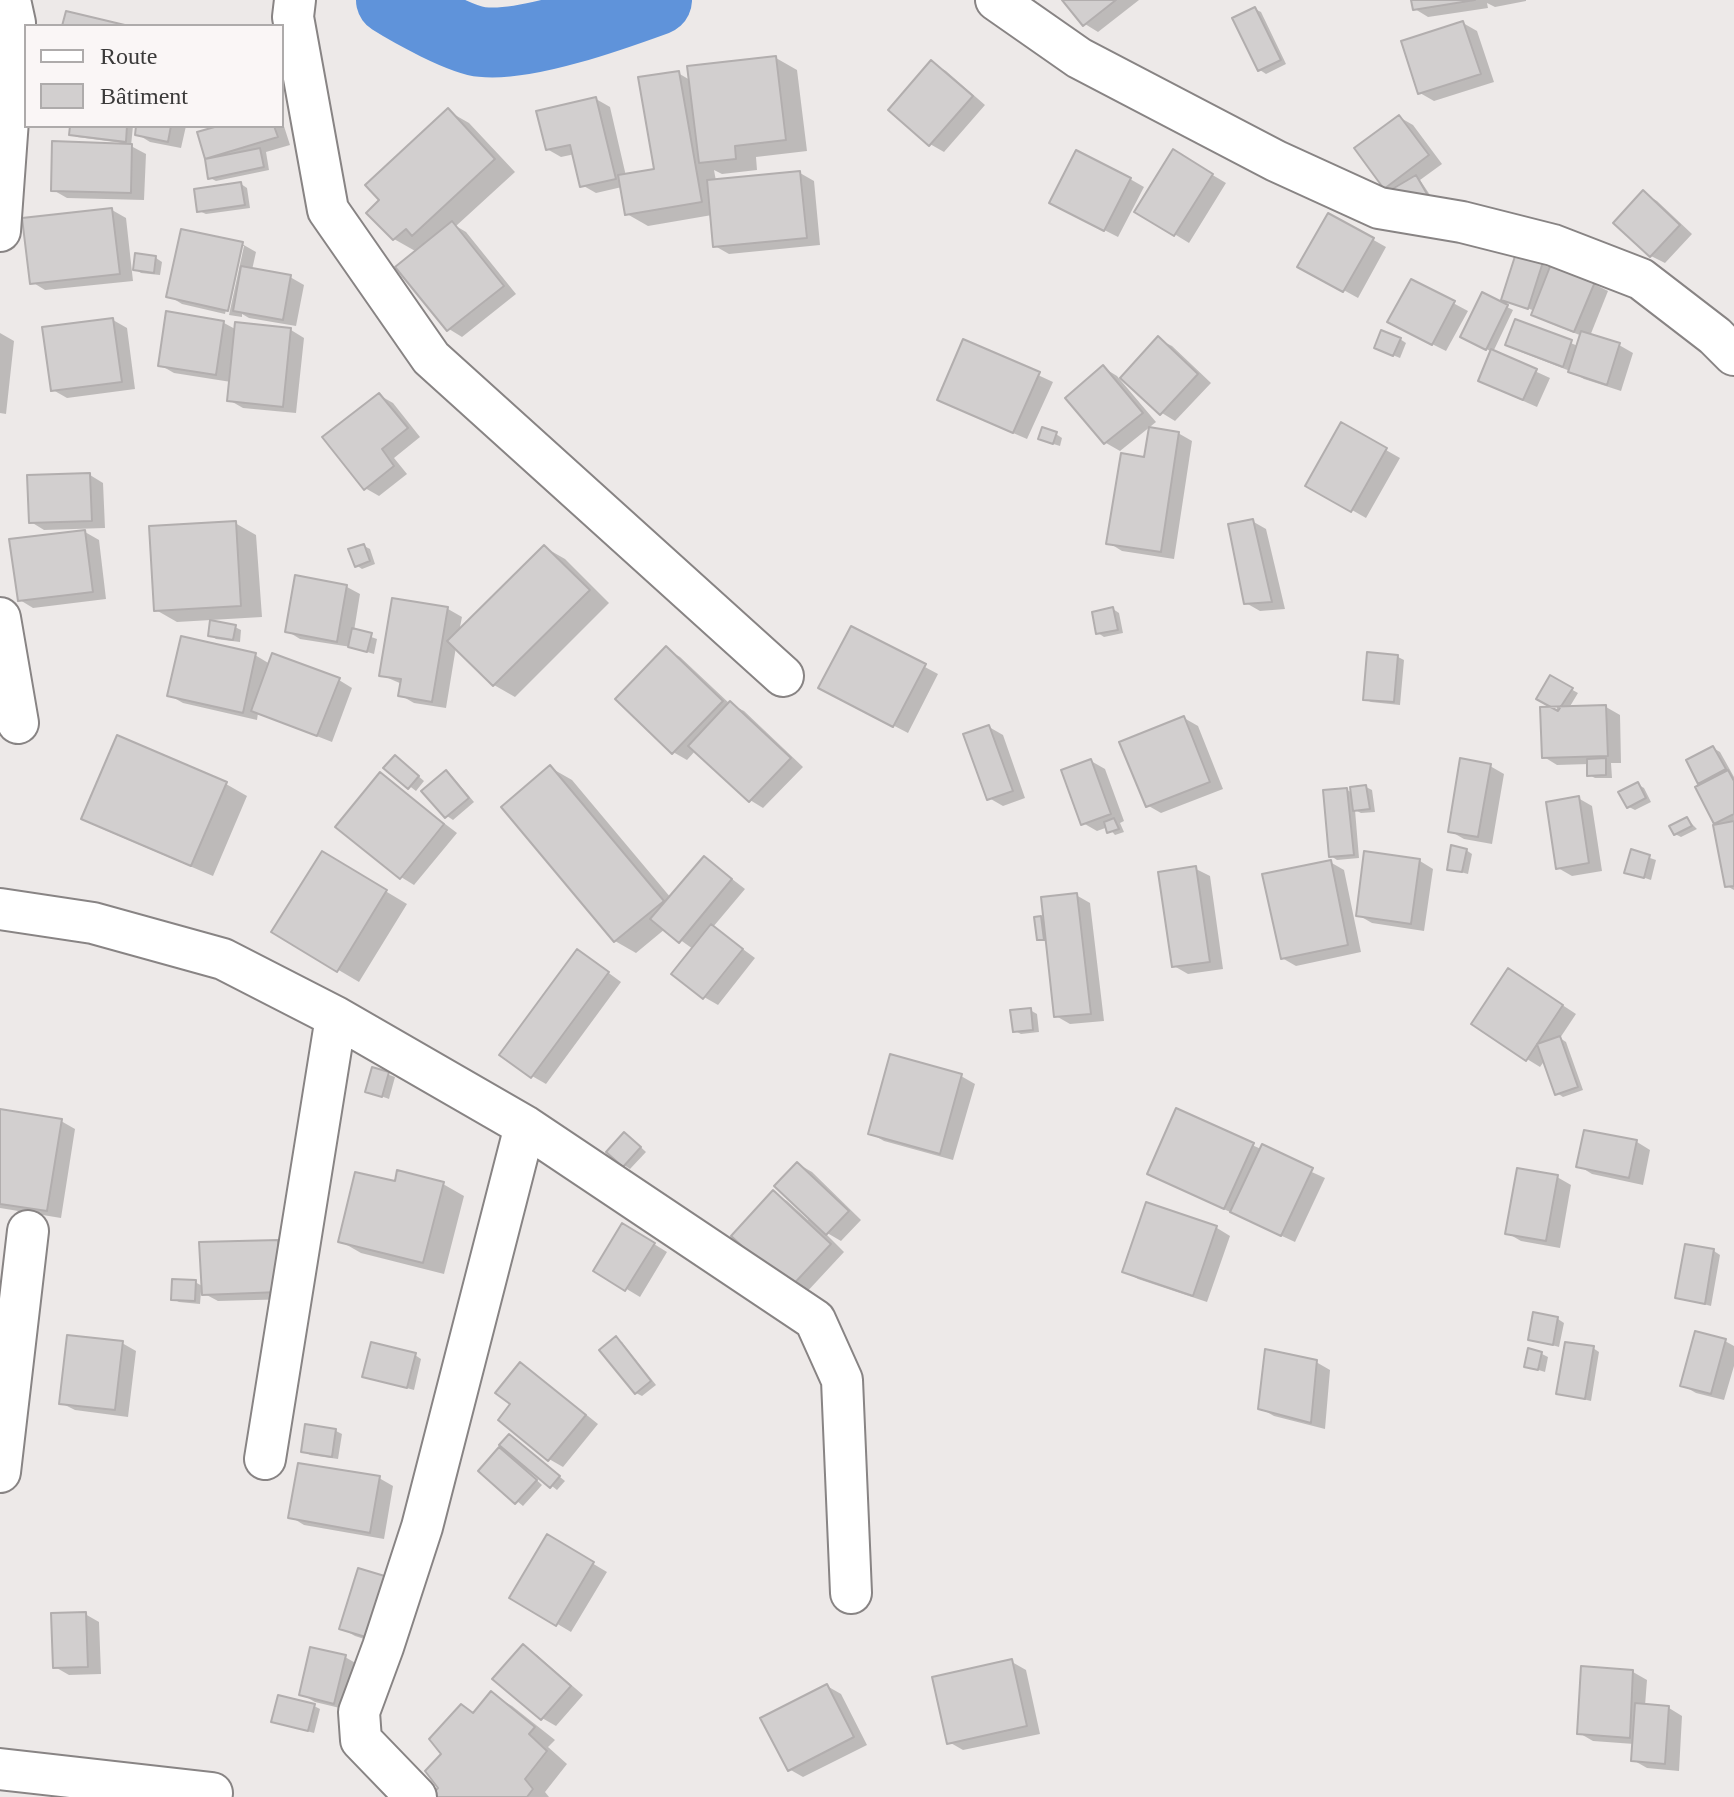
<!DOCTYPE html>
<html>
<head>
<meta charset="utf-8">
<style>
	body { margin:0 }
	#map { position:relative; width:1734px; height:1797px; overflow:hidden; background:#ede9e8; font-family:Georgia,serif }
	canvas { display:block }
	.legend { position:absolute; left:24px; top:24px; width:260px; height:104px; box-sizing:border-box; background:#faf6f6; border:2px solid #aeabab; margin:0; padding:10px 14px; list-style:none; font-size:24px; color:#3b3a3a }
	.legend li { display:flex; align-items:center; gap:16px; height:40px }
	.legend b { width:40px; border:2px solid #aeabab }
</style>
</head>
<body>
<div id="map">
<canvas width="1734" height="1797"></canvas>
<ul class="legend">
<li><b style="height:10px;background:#fff"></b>Route</li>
<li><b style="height:22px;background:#d2cfcf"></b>Bâtiment</li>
</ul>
</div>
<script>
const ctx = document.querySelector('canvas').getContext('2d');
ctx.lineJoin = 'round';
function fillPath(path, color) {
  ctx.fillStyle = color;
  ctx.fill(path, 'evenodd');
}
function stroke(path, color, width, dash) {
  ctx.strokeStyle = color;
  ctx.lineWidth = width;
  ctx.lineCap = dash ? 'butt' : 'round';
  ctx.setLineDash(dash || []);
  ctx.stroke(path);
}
const shadow = new Path2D(`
	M1065,0H1139L1098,32L1085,24Z
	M1413,0H1526V1L1495,7L1487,3L1488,8L1428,17L1415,9Z
	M1255,9L1261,12L1286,64L1266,74L1260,70Z
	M1463,23L1477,31L1494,82L1434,101L1420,93Z
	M776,58L797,70L807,151L756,157L757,170L722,174L714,170L716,181L800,173L814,181L820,245L729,254L715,246L712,215L648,226L627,214L622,187L596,193L582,185L575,154L561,157L547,149L596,99L610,107L626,176L657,170L678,73L690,80Z
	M932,63L946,71L985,105L944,152L930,144Z
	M448,111L469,123L515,172L456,226L466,232L516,294L462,337L449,329L417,252L394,239L382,200Z
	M1399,117L1413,125L1442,164L1420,180L1432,198L1392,191L1385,187Z
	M282,120L290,145L266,152L269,170L216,181L210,178L206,157L225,126H282Z
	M72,126H133L131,146L146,154L144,200L67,198L53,190L122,146V143L77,137L71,134Z
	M138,126H186L181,148L150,142L137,134Z
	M1174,152L1226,183L1189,243L1137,211Z
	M1130,179L1144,187L1118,237L1065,210Z
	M241,184L247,188L250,208L206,214L199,211Z
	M1643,193L1657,201L1692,234L1665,263L1651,256Z
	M112,210L126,218L133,281L45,290L32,282Z
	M1329,215L1386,247L1358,298L1300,266Z
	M183,231L242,244L256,252L252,270L290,277L304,285L296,326L249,318L242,314V317L229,315L244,246H240L225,314L182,304L169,296Z
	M1517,255L1594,284L1608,291L1590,336L1619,345L1633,353L1621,391L1584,379L1570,371L1521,352L1508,345L1516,321L1578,346L1582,336L1547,322L1533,314L1535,311L1503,299Z
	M137,256L156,258L162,262L160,275L141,273L135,269Z
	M1412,281L1468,311L1446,351L1404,330Z
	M1483,295L1513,310L1493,352L1550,378L1537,407L1494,388L1492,352L1463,336Z
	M113,320L127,328L135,389L67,398L53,390Z
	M224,323L237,330H291L304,338L296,413L243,408L229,400L231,382L174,373L160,365Z
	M0,333L14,341L6,414L0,413Z
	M1158,339L1172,346L1211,383L1175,421L1162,413Z
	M1400,339L1406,343L1400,358L1383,351Z
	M964,341L1053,382L1027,439L953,407Z
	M1104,368L1117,376L1156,422L1120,451L1106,443L1068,398Z
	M379,395L393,403L420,437L394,458L407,474L379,496L365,488Z
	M1342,425L1400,458L1366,518L1308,485Z
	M1178,433L1192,441L1174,559L1122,551L1109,543L1146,460Z
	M1056,434L1062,438L1060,446L1047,442Z
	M90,475L103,483L105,528L44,530L31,522Z
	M1252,521L1266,529L1285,609L1260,611L1246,603Z
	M235,523L256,535L262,617L177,622L156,610Z
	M85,532L99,540L106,599L33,608L20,600Z
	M364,546L370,549L375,564L362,569L356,565Z
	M544,547L565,559L609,603L515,697L494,685L456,647L446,708L414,703L400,695L402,684L381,675L394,600L448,609L462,617L459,632Z
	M347,587L360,594L354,631L377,639L374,654L351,647L300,639L287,631Z
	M1113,609L1119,613L1123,633L1104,637L1098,633Z
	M235,627L241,630L240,642L216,639L210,635Z
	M852,628L938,674L908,733L835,695Z
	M666,649L680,657L730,704L744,711L803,767L763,808L750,800L696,750L687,760L673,752Z
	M255,655L270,664L339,680L352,688L332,742L258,713L257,720L183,703L169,695Z
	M1398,657L1404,660L1400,705L1371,702L1365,699Z
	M1551,678L1578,693L1569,708L1606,707L1620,715L1621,763H1611L1612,778H1595L1589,775V764L1557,765L1544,757L1557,708Z
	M1184,718L1198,726L1223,789L1161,813L1147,805Z
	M989,727L1003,735L1025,798L1003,806L989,798Z
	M118,737L226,784L247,796L213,876L105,830L84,818Z
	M1713,748L1720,752L1734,777V820L1728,823H1734V890L1727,886L1721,825L1715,822L1704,785L1699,782Z
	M401,761L424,781L416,791L386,768Z
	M1091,761L1105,769L1124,821L1120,823L1124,832L1115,835L1108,827L1097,831L1083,823Z
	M1490,766L1504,774L1492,844L1464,839L1450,831Z
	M551,768L572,780L671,898L705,858L745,889L713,927L755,958L718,1005L704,997L693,949L665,929L636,953L615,941Z
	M446,773L452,776L474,802L453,820L447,816Z
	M381,775L457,833L414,885L401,877Z
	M1637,784L1644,788L1651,802L1635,810L1629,807Z
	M1366,787L1372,790L1375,812L1361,813L1355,810L1359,858L1337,860L1331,856L1347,790L1353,793Z
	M1578,798L1592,806L1602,871L1572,876L1558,868Z
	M1687,819L1697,829L1681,837L1675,834Z
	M1466,850L1472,854L1468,874L1449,869Z
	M1632,852L1656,860L1651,880L1627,872Z
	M322,853L407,904L359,982L274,932Z
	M1420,861L1433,869L1424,931L1372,923L1358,915Z
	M1330,862L1344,870L1361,952L1296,966L1282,958Z
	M1196,869L1210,876L1223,969L1188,974L1174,966Z
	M1076,895L1090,903L1104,1021L1070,1024L1056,1016L1048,942L1038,939L1040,918L1046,921Z
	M591,960L621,982L546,1084L532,1076Z
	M1523,979L1576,1014L1560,1038L1566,1042L1583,1090L1563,1097L1557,1093L1545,1060L1540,1067L1527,1059Z
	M1030,1010L1037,1014L1039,1032L1021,1034L1015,1031Z
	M373,1069L395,1077L389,1099L367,1091Z
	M961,1076L975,1084L953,1160L884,1141L870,1133Z
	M0,1111L61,1121L75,1129L61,1218L0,1208Z
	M1177,1111L1325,1178L1295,1242L1163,1181Z
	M1585,1132L1637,1142L1650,1150L1643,1185L1592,1174L1579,1166Z
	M631,1138L646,1152L630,1169L624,1165Z
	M798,1164L812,1172L861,1220L841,1241L822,1230L844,1252L804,1295L791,1287L773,1193L787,1201L808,1220L810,1217Z
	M1557,1177L1571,1185L1560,1248L1521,1241L1507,1233Z
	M396,1183L443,1184L464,1196L444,1274L361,1253L340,1241Z
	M1147,1204L1217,1228L1230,1236L1207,1302L1138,1279L1124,1271Z
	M623,1225L667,1252L640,1297L595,1270Z
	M277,1242L291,1250L293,1299L218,1301L201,1292L200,1304L179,1302L173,1299L195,1282L204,1287Z
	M1714,1251L1720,1255L1711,1306L1677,1297Z
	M1558,1319L1564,1323L1559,1347L1530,1339Z
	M616,1339L622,1342L656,1385L642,1396L636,1393Z
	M1725,1341L1734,1346V1366L1724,1400L1696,1393L1682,1385Z
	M122,1343L136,1351L128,1417L75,1410L61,1403Z
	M1593,1348L1599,1352L1591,1401L1558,1393Z
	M1542,1354L1548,1357L1545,1372L1526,1366Z
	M415,1355L421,1359L414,1390L364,1376Z
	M1316,1362L1330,1370L1325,1429L1274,1416L1260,1408Z
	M520,1365L534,1373L598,1424L563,1467L549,1459L513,1404Z
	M336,1431L342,1434L338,1459L310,1455L304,1451Z
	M509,1436L565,1481L557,1490L529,1468L527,1471L542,1485L523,1506L480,1471Z
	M379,1478L393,1486L384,1539L304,1525L291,1517Z
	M548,1537L607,1572L571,1632L512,1597Z
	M387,1579L383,1645L355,1636L341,1628Z
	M85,1614L99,1622L101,1674L69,1675L55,1667Z
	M523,1647L537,1655L583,1695L556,1726L542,1718Z
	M345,1657L359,1665L348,1710L315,1702L301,1694Z
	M1012,1662L1026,1670L1040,1734L963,1750L949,1742Z
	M1633,1672L1647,1680L1645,1706L1669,1708L1682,1716L1679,1771L1647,1768L1633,1760L1634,1744L1593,1741L1579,1733Z
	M827,1686L841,1694L867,1745L803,1777L789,1769Z
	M491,1694L512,1706L555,1740L548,1747L567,1764L545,1792L549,1797H436L441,1788L444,1754Z
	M314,1706L320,1709L314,1733L280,1724Z`);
const river = new Path2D(`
	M391,0C410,12 461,40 482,42C527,47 613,16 657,0`);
const building = new Path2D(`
	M1062,0H1116L1083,26Z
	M1411,0H1475L1413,10Z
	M1255,7L1281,60L1258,71L1232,18Z
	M66,11L129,26H62Z
	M1463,21L1481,74L1418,94L1401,41Z
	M776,56L786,140L735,146L736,159L699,163L687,66Z
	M931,60L973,96L929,146L888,110Z
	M679,71L702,202L625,215L618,175L654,169L638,77Z
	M596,97L616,179L580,187L570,145L546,150L536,111Z
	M448,108L495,159L412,236L406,229L393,240L366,213L379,200L365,185Z
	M1399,115L1429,155L1384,189L1354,148Z
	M70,126H127L126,142L69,135Z
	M136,126H171L168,142L135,135Z
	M218,126H274L278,137L205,159L197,132Z
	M52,141L132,144L131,193L51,191Z
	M260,148L264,167L208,179L205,159Z
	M1173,149L1213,174L1174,236L1134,212Z
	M1076,150L1131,178L1104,231L1049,203Z
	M800,171L807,238L713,247L707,180Z
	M1416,175L1427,194L1400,209L1389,191Z
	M241,182L245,205L197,212L194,189Z
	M1643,190L1680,225L1650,257L1613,223Z
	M112,208L120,274L30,284L22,218Z
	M1328,213L1374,238L1343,292L1297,267Z
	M452,221L504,286L447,331L395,267Z
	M181,229L243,242L228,311L166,297Z
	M135,253L156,256L154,273L133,270Z
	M1516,253L1543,262L1528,309L1501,300Z
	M1551,264L1595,282L1574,332L1531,315Z
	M241,266L291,275L283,320L233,311Z
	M1411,279L1455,301L1432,345L1387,322Z
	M1482,292L1508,305L1486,350L1460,337Z
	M166,311L224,321L216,375L158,366Z
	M113,318L122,382L51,391L42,327Z
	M1515,319L1572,340L1563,367L1505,345Z
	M235,322L291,328L283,407L227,401Z
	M1381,330L1401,338L1393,356L1374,348Z
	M1581,331L1620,343L1607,385L1568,372Z
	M1158,336L1198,374L1160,415L1120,378Z
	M963,339L1040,372L1013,433L937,400Z
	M1491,349L1537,369L1523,400L1478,381Z
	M1103,365L1143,413L1104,444L1065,398Z
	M379,393L408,428L382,449L394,466L364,490L322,437Z
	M1341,422L1387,448L1351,512L1305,486Z
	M1042,427L1057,432L1053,444L1038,439Z
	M1149,427L1179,432L1161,552L1106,544L1121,453L1144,457Z
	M90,473L92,521L29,523L27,475Z
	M1253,519L1272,602L1244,604L1228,524Z
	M236,521L241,606L154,611L149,526Z
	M85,530L93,592L18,601L9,539Z
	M364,544L370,561L355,567L348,549Z
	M544,545L590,590L493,686L447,641Z
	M295,575L347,585L337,642L285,632Z
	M392,598L448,607L432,702L398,696L401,679L379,676Z
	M1113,607L1118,630L1096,634L1092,612Z
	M210,620L236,625L233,640L208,636Z
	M851,626L926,664L893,727L818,688Z
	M352,628L372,633L367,652L348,647Z
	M181,636L256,653L243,713L167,696Z
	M666,646L723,701L672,754L615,699Z
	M1367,652L1398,655L1394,702L1363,700Z
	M272,653L340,678L317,736L251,711Z
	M1550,675L1573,688L1558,711L1536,699Z
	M730,701L791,758L749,802L688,746Z
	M1606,705L1608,756L1542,758L1540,707Z
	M1184,716L1210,782L1146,807L1119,742Z
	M989,725L1013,791L987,800L963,734Z
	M117,735L227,782L191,866L81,819Z
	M1713,746L1726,769L1698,784L1686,760Z
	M395,755L419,776L408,789L383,768Z
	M1460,758L1491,764L1478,837L1448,832Z
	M1606,758V775L1587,776V759Z
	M1091,759L1111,814L1081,825L1061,770Z
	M550,765L664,901L614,942L501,807Z
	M446,770L469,798L445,818L421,791Z
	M1728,770L1734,781V814L1714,824L1695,787Z
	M380,772L444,824L400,879L335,827Z
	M1638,782L1646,798L1627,808L1618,792Z
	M1366,785L1370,809L1353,811L1350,787Z
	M1347,788L1354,855L1329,857L1323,790Z
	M1579,796L1589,863L1556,869L1546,802Z
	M1687,817L1692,826L1674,835L1669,826Z
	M1114,818L1119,829L1107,833L1104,822Z
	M1734,821V886L1725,887L1713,825Z
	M1451,845L1467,849L1462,872L1447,870Z
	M1631,849L1650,855L1644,878L1624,873Z
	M322,851L387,890L337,972L271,932Z
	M1364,851L1420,859L1411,924L1356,916Z
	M704,856L732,879L679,943L650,919Z
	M1331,860L1348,945L1281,959L1262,874Z
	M1196,866L1210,962L1172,967L1158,872Z
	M1077,893L1091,1014L1054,1017L1041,897Z
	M1041,916L1044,940H1037L1034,917Z
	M711,924L743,949L703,999L671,974Z
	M577,949L609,972L531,1078L499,1055Z
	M1508,968L1563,1005L1526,1061L1471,1024Z
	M1031,1008L1033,1030L1013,1032L1010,1010Z
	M1560,1036L1578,1087L1555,1095L1537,1044Z
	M890,1054L962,1074L940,1154L868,1134Z
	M372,1067L389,1072L382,1097L365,1092Z
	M1176,1108L1254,1143L1224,1209L1147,1174Z
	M0,1109L62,1119L47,1211L0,1204Z
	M1584,1130L1637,1140L1629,1178L1576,1167Z
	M624,1132L641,1147L623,1167L606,1152Z
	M1262,1144L1313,1168L1281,1236L1230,1212Z
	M797,1162L849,1211L826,1235L774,1186Z
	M1517,1168L1558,1175L1546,1241L1505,1234Z
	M397,1170L444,1182L423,1263L338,1242L355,1172L395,1181Z
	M773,1190L831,1244L789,1289L731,1236Z
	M1146,1202L1217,1226L1193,1296L1122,1272Z
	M622,1223L655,1243L625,1291L593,1271Z
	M278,1240L280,1292L202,1295L199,1242Z
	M1685,1244L1714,1249L1705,1304L1675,1298Z
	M172,1279L196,1280L195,1301L171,1300Z
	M1533,1312L1558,1317L1553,1345L1528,1340Z
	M1695,1331L1726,1339L1711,1394L1680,1386Z
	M67,1335L123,1341L115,1410L59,1404Z
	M616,1336L651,1381L635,1394L599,1350Z
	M371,1342L416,1353L407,1388L362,1377Z
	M1565,1342L1594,1346L1585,1399L1556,1394Z
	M1528,1348L1542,1352L1538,1370L1524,1367Z
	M1265,1349L1317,1360L1311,1423L1258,1409Z
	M520,1362L586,1415L548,1461L498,1420L510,1404L495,1393Z
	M305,1424L336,1429L332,1457L301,1452Z
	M509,1434L560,1476L550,1488L499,1445Z
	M499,1447L537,1480L515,1504L478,1471Z
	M298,1463L380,1476L370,1533L288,1518Z
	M547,1534L594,1562L556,1626L509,1598Z
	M358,1568L388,1577L369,1638L339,1629Z
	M86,1612L88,1667L53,1668L51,1613Z
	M523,1644L571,1686L541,1720L492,1679Z
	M310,1647L346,1655L334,1704L299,1695Z
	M1012,1659L1027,1726L947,1744L932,1677Z
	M1581,1666L1633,1670L1630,1738L1577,1734Z
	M827,1684L854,1737L788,1771L760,1718Z
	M491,1691L535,1727L529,1734L547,1751L525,1779L533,1789L527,1797H434L432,1795L438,1788L425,1771L441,1754L429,1739L461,1704L473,1713Z
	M278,1695L315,1704L308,1731L271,1722Z
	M1635,1703L1669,1706L1665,1764L1631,1761Z`);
const street = new Path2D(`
	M295,0L293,17L328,210L431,358L783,676
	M996,0L1079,58L1276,161L1379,208L1462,222L1553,245L1641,279L1715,336L1734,355
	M0,231L15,23L10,0
	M0,618L18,723
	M0,909L93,923L223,959L336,1017L525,1126L815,1320L842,1380L851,1593
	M265,1459L336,1017
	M0,1472L28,1231
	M0,1769L212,1793
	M416,1797L361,1740L359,1712L383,1647L422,1527L525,1126`);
fillPath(shadow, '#0003');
stroke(river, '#5f93da', 70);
fillPath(building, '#d2cfcf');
stroke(building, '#b2aeae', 2);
stroke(street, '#888484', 44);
stroke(street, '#fff', 40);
</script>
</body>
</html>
